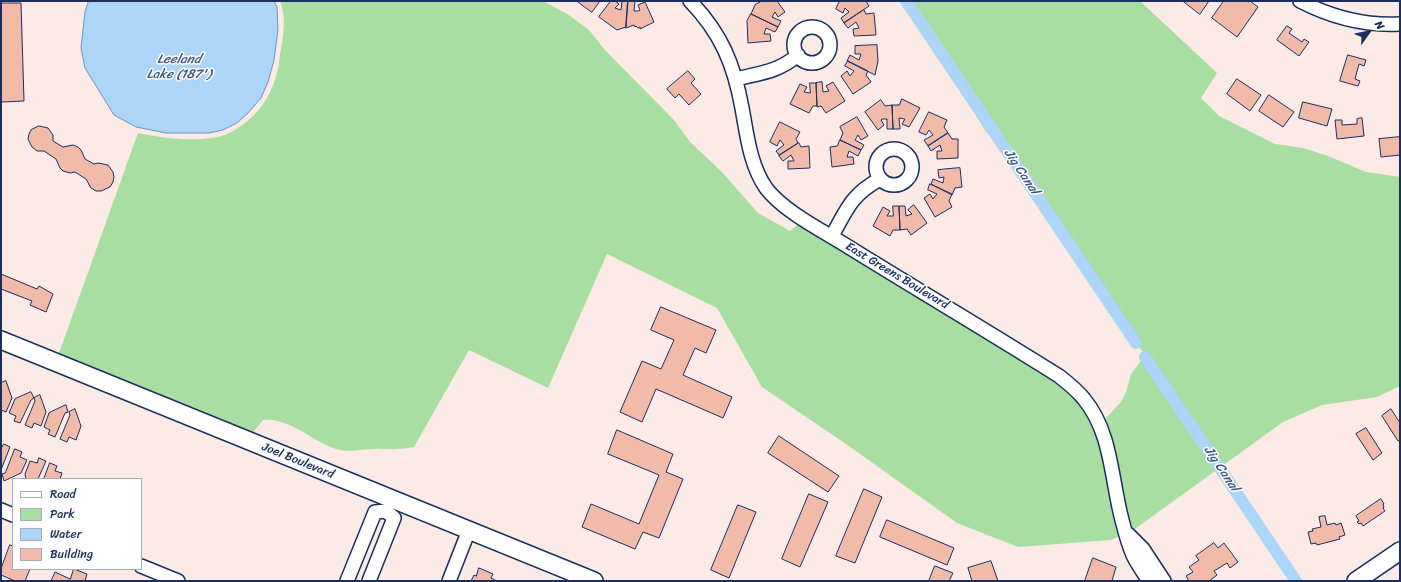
<!DOCTYPE html>
<html>
<head>
<meta charset="utf-8">
<style>
	body { margin:0 }
	#map { position:relative; width:1401px; height:582px; overflow:hidden; background:#fbeae5; font-family:Sriracha,sans-serif }
	canvas { display:block }
	.frame { position:absolute; inset:0; border:2px solid #1b2f5e; pointer-events:none }
	.legend { position:absolute; left:12px; top:478px; width:130px; height:92px; box-sizing:border-box; background:#fff; border:1px solid #a4acbf; margin:0; padding:5px 7px; list-style:none; font-size:12px; color:#1b2f5e }
	.legend li { display:flex; align-items:center; gap:8px; height:20px }
	.legend b { width:20px; border:1px solid #a4acbf }
	.north { position:absolute; left:1349px; top:12px; width:40px; height:40px; -webkit-text-stroke:3px #fff; paint-order:stroke; rotate:57deg; font-size:11px; font-weight:700; line-height:16px; text-align:center; color:#1b2f5e }
	.north::after { content:''; display:block; margin:auto; width:14px; height:18px; background:#1b2f5e; clip-path:polygon(50% 0,100% 100%,50% 72%,0 100%) }
</style>
</head>
<body>
<div id="map">
<canvas width="1401" height="582"></canvas>
<div class="frame"></div>
<ul class="legend">
<li><b style="height:5px;background:#fff"></b>Road</li>
<li><b style="height:11px;background:#a8dea2"></b>Park</li>
<li><b style="height:11px;background:#acd5f7"></b>Water</li>
<li><b style="height:11px;background:#f2baa8"></b>Building</li>
</ul>
<div class="north">N</div>
</div>
<script>
const ctx = document.querySelector('canvas').getContext('2d');
ctx.lineJoin = 'round';
function fillPath(path, color) {
  ctx.fillStyle = color;
  ctx.fill(path, 'evenodd');
}
function stroke(path, color, width, dash) {
  ctx.strokeStyle = color;
  ctx.lineWidth = width;
  ctx.lineCap = dash ? 'butt' : 'round';
  ctx.setLineDash(dash || []);
  ctx.stroke(path);
}
function label(font, color, halo, rows, align = 'center') {
  ctx.font = font + ' Sriracha,sans-serif';
  ctx.lineWidth = 3;
  ctx.setLineDash([]);
  ctx.textBaseline = 'middle';
  ctx.strokeStyle = halo;
  ctx.fillStyle = color;
  for (const [text, x, y, turn = 0] of rows) {
    ctx.save();
    ctx.translate(x, y);
    ctx.rotate((+turn || 0) * Math.PI / 180);
    ctx.textAlign = isNaN(turn) ? turn : align;
    if (halo) ctx.strokeText(text, 0, 0);
    ctx.fillText(text, 0, 0);
    ctx.restore();
  }
}
const green = new Path2D(`
	M280,1H543L569,15L589,30L605,50L673,119L691,143L721,171L758,213L790,231L802,221L1072,381L1100,418L1105,419L1121,402L1126,392L1131,374L1140,362L1146,357L1014,154L986,132L939,53L905,1H1140L1217,73L1201,98L1219,116L1275,144L1303,148L1328,156L1366,172L1400,177V386L1377,397L1322,405L1283,422L1132,531L1111,540L1018,547L957,523L846,444L762,387L717,308L607,254L548,388L469,350L414,447C408,448 402,449 395,449C388,450 381,448 374,449C363,449 351,452 340,450C314,444 291,417 263,420L251,435L58,356L138,133C163,138 192,142 217,137C235,134 256,116 265,101C273,89 279,70 280,55C283,38 287,18 280,1Z`);
const water = new Path2D(`
	M89,1H274L277,7L278,30L274,60L268,82L261,98L248,113L237,123L223,130L209,133H166L136,127L114,115L85,68L81,48L85,12Z`);
const canal = new Path2D(`
	M906,1L1136,343
	M1145,357L1296,581`);
const building = new Path2D(`
	M577,1H600L592,12Z
	M611,1H615L619,4L615,8L621,10L622,1H628L626,27L617,30L599,17Z
	M628,1H635L634,11H638L640,10L638,5L645,2L654,22L640,29V27L638,28L636,26L635,27L634,25L626,28Z
	M762,1H777L785,12L778,17L775,12L772,17L781,21L778,27L751,14L755,5Z
	M840,1H866L869,6L844,23L841,18L849,12L845,8L843,13L836,9Z
	M1183,1H1209L1200,14Z
	M1224,1H1247L1249,2L1250,1L1258,7L1237,37L1212,18Z
	M1,3H21L24,101L2,102Z
	M864,10L866,14L874,13L876,35L854,36L853,29L859,28L856,22L848,28L844,23Z
	M751,14L778,27L775,32L766,28L764,34H770L771,41L748,43L747,21Z
	M1287,26L1292,29L1289,33L1302,42L1304,39L1309,42L1299,56L1277,40Z
	M877,45L878,61L875,75L847,61L850,55L859,60L861,54H855V46Z
	M1348,55L1366,60L1364,66L1359,64L1355,79L1360,81L1358,86L1340,81Z
	M848,61L868,71L866,75L871,82L853,94L841,76L847,71L850,76L854,71L845,66Z
	M688,71L695,79L691,83L701,94L689,105L679,94L675,98L667,89Z
	M1237,79L1261,95L1250,111L1227,94Z
	M822,82L823,92L829,91L826,86L833,82L845,101L826,113L821,106L817,107L816,83Z
	M810,83H816L817,106H813L809,113L790,104L800,84L807,87L804,92L810,93Z
	M1269,95L1294,112L1283,127L1259,111Z
	M902,99L920,108L909,127L902,124L905,119L899,118L900,129H893L892,105H899Z
	M881,100L885,106L892,105L893,129H887V119H882L881,120L884,125L878,130L865,112Z
	M1303,102L1332,109L1327,126L1299,118Z
	M929,112L947,120L944,127L948,133L928,146L924,140L933,135L929,130L926,135L919,132Z
	M857,117L868,136L861,140L858,135L855,140L864,145L861,150L840,140L843,133L840,127Z
	M1362,118L1364,136L1337,139L1335,120H1342V125L1357,124V119Z
	M780,122L800,132L796,139L798,143L779,155L776,151L784,145L780,140L777,146L770,142Z
	M39,126L48,128L53,135V141L63,147L73,145L78,147L81,150L85,159L94,164L98,163L108,165L113,172L114,177L113,182L110,187L101,191H96L91,188L86,179L75,172L70,173L63,171L60,168L56,159L44,151H37L32,147L28,139L29,134L31,130Z
	M948,133L952,139H958V158L937,159V151H942L940,145L931,151L928,146Z
	M1400,137V155L1381,157L1379,139Z
	M840,140L861,150L858,156L849,151L847,157H853L854,164L832,167L830,147L837,146Z
	M799,143L801,147L809,146L810,168L788,169V161H794L791,155L783,161L779,156Z
	M960,168L962,187L955,188L952,195L931,184L933,179L943,183L944,177L939,178L938,170Z
	M930,184L952,194L949,201L952,207L935,217L924,198L930,194L933,199L937,194L928,190Z
	M914,205L927,223L911,235L907,229L900,230L899,206H905L906,216L912,214L908,210Z
	M893,206H899L900,230H893L890,236L873,226L883,207L890,211L887,216H893Z
	M1,274L37,289L39,286L53,294L46,312L30,305L32,301L1,289Z
	M661,307L716,330L706,353L695,348L683,375L732,397L723,418L656,389L642,422L620,412L642,361L661,369L674,340L651,330Z
	M6,381L12,398L6,412L1,410V383Z
	M31,392L34,398L31,400L20,423L14,421L16,416L9,413L15,399Z
	M40,395L46,412L41,426L34,423L32,428L25,425L35,401L34,398Z
	M66,405L68,412L65,413L55,437L48,434L50,430L44,427L49,413Z
	M75,409L81,426L76,440L69,437L67,442L60,439L70,415L69,412Z
	M1391,409L1400,423V440L1398,441L1382,416Z
	M1366,428L1382,453L1373,460L1356,434Z
	M617,430L673,454L666,472L683,479L659,538L643,532L635,549L582,527L591,504L639,524L659,475L608,454Z
	M779,436L839,476L828,492L768,453Z
	M4,444L10,447L1,470V449Z
	M15,449L22,452L20,457L27,460L21,473L4,481L2,474L5,473Z
	M39,458L46,461L38,479H26L25,474L30,461L37,463Z
	M50,463L57,466L55,471L62,473L60,479H44Z
	M864,489L882,497L855,563L836,556Z
	M809,494L828,502L800,567L782,559Z
	M1381,499L1384,504H1383L1384,507L1383,508L1385,511L1363,526L1361,523L1359,524L1357,522L1359,521L1356,516Z
	M738,505L756,512L729,578L711,570Z
	M1325,516L1327,525L1335,523L1336,525L1341,523L1345,535L1339,537L1340,539L1317,545L1316,543L1311,544L1308,532L1313,531L1312,529L1321,527L1319,517Z
	M887,520L954,548L947,565L880,537Z
	M1214,543L1218,548L1224,543L1238,562L1230,568L1227,563L1214,571L1217,575L1209,581H1189L1186,576L1193,572L1189,567L1199,560L1196,556Z
	M10,545L13,546V569H30L25,581H15L1,575V569Z
	M1093,558L1116,567L1112,581H1085Z
	M991,561L998,581H972L968,568Z
	M935,566L953,573L949,581H929Z
	M479,568L493,574L491,578L497,581H471L474,575L476,576Z
	M74,569L87,574L85,581H51L55,572L70,579Z`);
const minor = new Path2D(`
	M690,1C721,33 734,64 742,108C747,135 750,165 766,188C783,211 823,231 847,246C918,290 989,332 1059,376C1068,383 1077,390 1084,399C1112,433 1111,479 1122,520C1125,532 1128,544 1133,555C1137,564 1144,573 1149,581
	M1300,1C1331,17 1365,26 1400,24
	M794 45a18 18 0 1 1 36 0a18 18 0 1 1-36 0Z
	M736,79C760,73 778,72 798,55
	M876 167a18 18 0 1 1 36 0a18 18 0 1 1-36 0Z
	M832,236C847,209 851,195 880,179
	M1,510L13,515
	M1128,534L1143,549L1164,581
	M141,566L178,581
	M347,581L375,512L386,511
	M369,581L394,518L386,511
	M449,581L469,530`);
const major = new Path2D(`
	M1,340L594,581
	M1356,581L1400,551`);
const streetNames = [
	["East Greens Boulevard",897,276,31],
	["Joel Boulevard",298,461,22]
];
const waterNames = [
	["Leeland",179,60],
	["Lake (187')",179,75],
	["Jig Canal",1021,172,56],
	["Jig Canal",1221,469,56]
];
fillPath(green, '#a8dea2');
fillPath(water, '#acd5f7');
stroke(water, '#7293ba', 1);
stroke(canal, '#acd5f7', 12);
fillPath(building, '#f2baa8');
stroke(building, '#1b2f5e', 1);
stroke(minor, '#1b2f5e', 16);
stroke(major, '#1b2f5e', 20);
stroke(minor, '#fff', 13);
stroke(major, '#fff', 17);
label('12px', '#1b2f5e', '#fff', streetNames);
label('italic 13px', '#3f5884', '#fff', waterNames);
</script>
</body>
</html>
